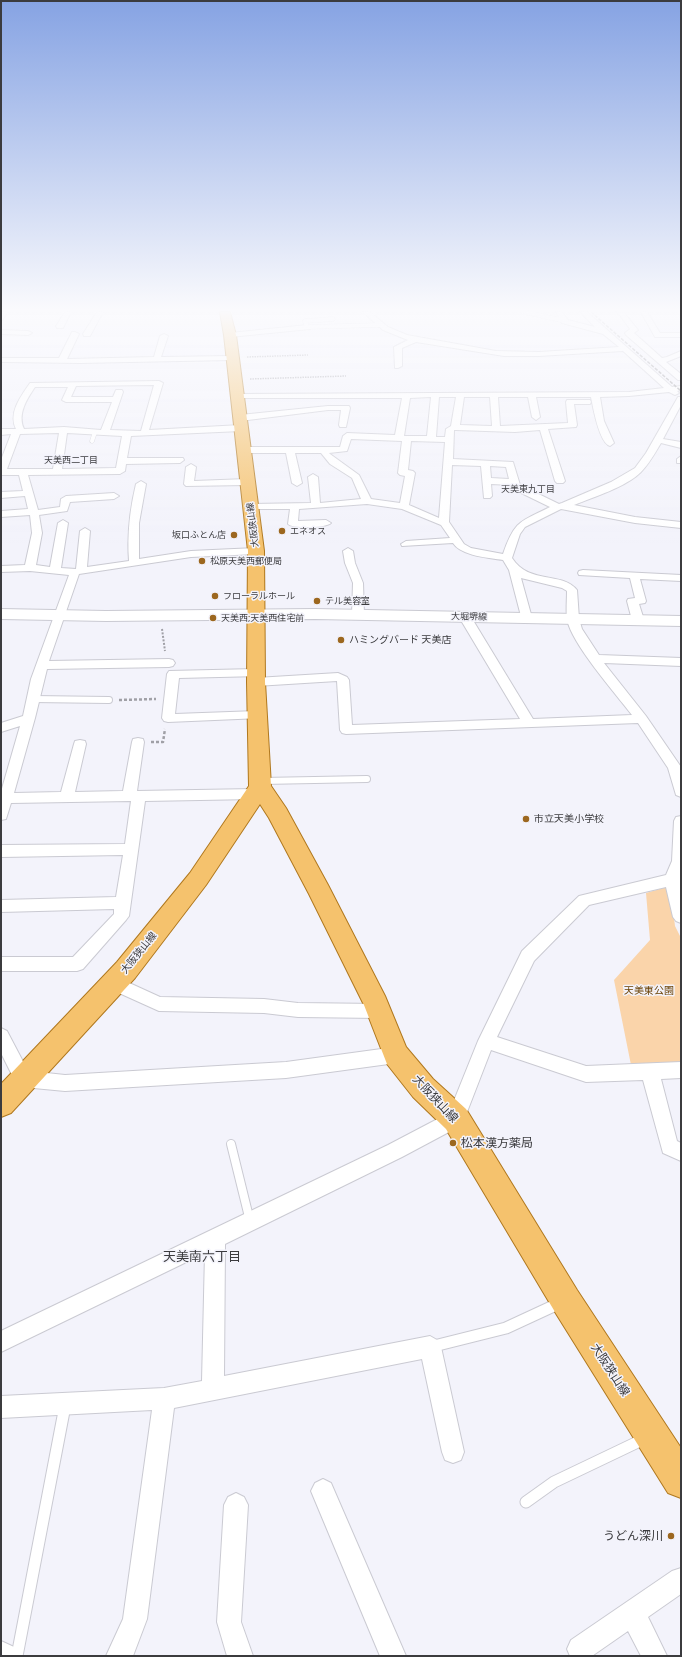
<!DOCTYPE html>
<html>
<head>
<meta charset="utf-8">
<style>
	body { margin:0 }
	#map { position:relative; width:682px; height:1657px; overflow:hidden; background:#f3f3fb; font-family:Figtree,sans-serif }
	canvas { display:block }
	.frame { position:absolute; inset:0; border:2px solid #3b3b3e; pointer-events:none }
</style>
</head>
<body>
<div id="map">
<canvas width="682" height="1657"></canvas>
<div class="frame"></div>
</div>
<script>
const ctx = document.querySelector('canvas').getContext('2d');
ctx.lineJoin = 'round';
function fillPath(path, color) {
  ctx.fillStyle = color;
  ctx.fill(path, 'evenodd');
}
function stroke(path, color, width, dash) {
  ctx.strokeStyle = color;
  ctx.lineWidth = width;
  ctx.lineCap = dash ? 'butt' : 'round';
  ctx.setLineDash(dash || []);
  ctx.stroke(path);
}
function label(font, color, halo, rows, align = 'center') {
  ctx.font = font + ' Figtree,"Noto Sans JP",sans-serif';
  ctx.lineWidth = 3;
  ctx.setLineDash([]);
  ctx.textBaseline = 'middle';
  ctx.strokeStyle = halo;
  ctx.fillStyle = color;
  for (const [text, x, y, turn = 0] of rows) {
    ctx.save();
    ctx.translate(x, y);
    ctx.rotate((+turn || 0) * Math.PI / 180);
    ctx.textAlign = isNaN(turn) ? turn : align;
    if (halo) ctx.strokeText(text, 0, 0);
    ctx.fillText(text, 0, 0);
    ctx.restore();
  }
}
const green = new Path2D(`
	M670,886L675,926L681,938V1063L631,1065L614,980L650,940L646,893Z`);
const pathFar2 = new Path2D(`
	M247,357L308,355
	M250,379L346,376`);
const pathFar1 = new Path2D(`
	M162,629L165,651`);
const path = new Path2D(`
	M119,700L156,699
	M151,742H163L165,729`);
const laneFar3 = new Path2D(`
	M525,312L565,321
	M333,319L305,321L307,327L379,325
	M92,441L95,432`);
const laneFar2 = new Path2D(`
	M33,699L109,700
	M262,781L367,779`);
const laneFar1 = new Path2D(`
	M231,1144L250,1221`);
const lane = new Path2D(`
	M430,1347L506,1328L560,1303
	M526,1502L554,1482L644,1439
	M17,1656L65,1406`);
const street = new Path2D(`
	M1,312H7L3,319L1,320Z
	M65,312H71L63,328H57L56,326Z
	M97,312H103L90,336H84L83,334Z
	M363,312H370L388,327L407,335L496,351L539,352L619,347L603,334L562,323L556,312H562L568,320L595,327L580,312H587L672,387L681,386V390L677,391L679,393L675,395L669,392L629,396L600,397L604,421L614,443L610,446C599,443 593,407 591,397H536L540,417L536,420L532,417L528,397H498L500,426L568,423L566,402L567,400H590L591,402L590,404H574L577,425L576,427L548,429L565,481L563,483H557L555,481L540,430L515,432L456,430H454L453,459L513,462L520,485L559,504L562,503L611,482L635,468L646,453L678,397H681V405L663,439L681,442V448L661,443C655,453 649,464 641,472C626,487 594,497 574,505L635,517L681,522V528L635,523L561,509L525,527L520,534L512,558C529,585 562,571 577,590L579,619L582,629L599,655L681,658V666L604,663L646,716L681,767V797L676,795L668,768L638,723L346,734L342,733L340,730L337,681L256,686L252,685L250,682L252,679L256,678L338,673L347,677L349,680L352,725L520,719L459,617L465,614L471,617L533,719L632,715C616,694 571,643 567,619C566,610 567,600 567,591L562,588L521,578L532,618L530,620H522L509,570L503,560C490,558 461,556 453,543L402,546L401,544L406,541L450,538L441,525L402,509L367,504L299,509L298,521L326,520L331,523C327,528 292,529 288,524L290,509H248L246,507L251,504L311,503L308,477L313,474L318,477L320,503L361,499L352,478L330,464L321,453H295L302,483L297,486L292,483L286,453H245L241,450L245,447H340L343,436L347,433L395,435L402,398H236L232,396L236,394L629,392L664,388L623,351L539,356H504L416,342L402,348V366L398,368H395L394,347L408,340L383,330ZM431,397L427,436H404L410,398ZM439,397H456L451,426L446,429L445,437H436ZM464,397H490L492,426L460,425ZM351,439L402,441L398,473L400,475L405,476L400,503L371,499L359,475L330,454L329,453L347,451ZM411,441L445,442L439,518L409,505L415,473L413,471L408,470ZM452,465L481,466L484,498H490L492,496L491,484L511,485L513,489L550,507C520,522 515,520 503,554L471,548L464,544L449,522ZM490,466L506,467L509,479L491,478Z
	M615,312L624,313L638,330L634,333L662,358L667,357L681,351V356L666,362L681,374V380H678L626,335L625,333L630,329L620,315Z
	M641,312H647L660,333H681V337H655Z
	M307,325L311,327L310,329L230,337L226,335L230,333Z
	M1,330L28,331L32,333L28,335L1,334Z
	M72,332H75L79,334L67,359L154,357L160,336L164,334L168,336L161,357L232,356L236,358L232,360L80,363L1,362V358H59Z
	M159,381L163,383L149,430L241,425L245,428L241,431L131,436L127,458H183L184,460L180,463L126,464L125,471L120,474L28,475L38,510L60,507L61,499L66,496L114,493L119,496L114,499L70,502L67,511L39,515L42,533L36,565L50,567L58,523L63,520L68,523L61,568L76,569L80,531L85,528L90,531L87,567L129,561C127,534 130,509 136,484L141,481L146,484L139,523V559L191,551L256,548L261,551L256,554L191,557L79,574L49,661L169,659L173,660L175,663L173,666L169,667L47,669L35,718L14,793L61,792L74,744L75,741L80,740L85,741L86,744L75,792L123,791L132,742L133,739L138,738L143,739L144,742L137,791L255,789L260,791L262,794L260,797L255,799L145,801L129,916L126,920L83,969L77,971H1V957H73L114,914V909L1,912V900L116,897L123,855L1,857V845L125,844L131,801L11,803L6,819L1,820V792L20,726L1,732V723L23,716L31,679L69,575L30,571L1,572V566L25,565L32,533L30,515L1,517V511L28,509L25,496L1,498V492L23,491L19,475H1V460L11,434L1,435V429H16C8,413 21,396 30,383ZM154,385L141,431L110,430L123,392L122,390H116L113,397H71L76,386ZM35,387H68L62,400L66,402H112L101,430L64,427L24,429C17,414 27,399 35,387ZM59,433L53,469H7L20,434ZM67,433L122,436L116,468L62,469Z
	M328,406H349L350,408L346,427H340L339,425L341,410H328L240,421L236,418L240,415Z
	M681,456V463H677V459Z
	M191,464L196,467L194,481L247,479L252,482L247,485L186,486L184,484L186,467Z
	M348,548L353,551L355,563L363,583L364,615L358,618L352,615L353,583L345,563L343,551Z
	M583,570L681,575V581L640,579L646,601L645,603L639,604L644,620L638,623L632,620L627,601L628,599L635,598L630,578L579,575L578,573L579,571Z
	M256,669L260,670L262,673L260,676L179,678L175,714L257,711L261,712L263,715L261,718L168,722L164,721L162,718L167,674L169,671Z
	M681,816V875C679,882 681,914 681,923L676,921L673,917L666,887L589,905L534,961L497,1037L586,1066L681,1062V1078L661,1079L677,1141L681,1143V1161L663,1153L643,1080L586,1082L491,1050L462,1125L402,1157L225,1244L224,1376L430,1336L437,1340L441,1347L464,1452L461,1460L453,1463L445,1460L442,1452L422,1359L174,1408L147,1619L133,1656H106L123,1619L152,1410L1,1418V1396L164,1388L202,1381L205,1253L1,1352V1331L388,1145L449,1113L478,1041L522,951L579,896L666,875L672,861L674,821L676,817Z
	M114,976L160,997L264,999L298,1003L379,1004L385,1006L387,1011L385,1016L379,1018L298,1017L264,1013L159,1011L108,988L106,983L108,978Z
	M1,1028L7,1031L28,1071L65,1075L286,1062L396,1047L402,1049L405,1055L402,1061L396,1063L286,1078L65,1091L23,1087L17,1085L1,1053Z
	M323,1479L331,1483L406,1656H380L311,1491L315,1483Z
	M236,1493L244,1497L248,1505L241,1622L253,1656H227L217,1622L224,1505L228,1497Z
	M681,1568V1594L648,1617L667,1656H641L628,1631L592,1656H570L567,1649L571,1640L672,1571Z
	M1,1641L14,1647L18,1656H1Z`);
const secondary = new Path2D(`
	M1,609L106,611L315,609L681,616V626L315,619L106,621L1,619Z`);
const primary = new Path2D(`
	M220,312H230L236,335L264,551L265,682L271,786L286,808L328,885L385,996L406,1047L433,1079L466,1109L577,1290L681,1448V1498L668,1493L555,1312L446,1129L413,1097L387,1064L364,1005L309,894L269,818L260,804L206,885L135,978L11,1113L1,1117V1084L117,962L190,873L249,786L247,682L248,551L224,335Z`);
const rail = new Path2D(`
	M591,312L681,391`);
const markers = [
	[282,531,4,"#9c671f"],
	[234,535,4,"#9c671f"],
	[202,561,4,"#9c671f"],
	[215,596,4,"#9c671f"],
	[317,601,4,"#9c671f"],
	[213,618,4,"#9c671f"],
	[341,640,4,"#9c671f"],
	[526,819,4,"#9c671f"],
	[453,1143,4,"#9c671f"],
	[671,1536,4,"#9c671f"]
];
const farNeighbourhoodnames = [
	["天美西二丁目",71,460],
	["天美東九丁目",528,489]
];
const farStreetnames = [
	["大阪狭山線",253,525,-97],
	["大堀堺線",469,617,1]
];
const farPoinames = [
	["エネオス",290,531],
	["坂口ふとん店",226,535,"right"],
	["松原天美西郵便局",210,561],
	["フローラルホール",223,596],
	["テル美容室",325,601],
	["天美西;天美西住宅前",221,618]
];
const poiNames = [
	["ハミングバード 天美店",349,640],
	["市立天美小学校",534,819]
];
const streetNames = [
	["大阪狭山線",139,953,-51]
];
const parkNames = [
	["天美東公園",649,991]
];
const nearStreetnames = [
	["大阪狭山線",435,1099,47],
	["大阪狭山線",610,1370,57]
];
const nearPoinames = [
	["松本漢方薬局",461,1143],
	["うどん深川",663,1536,"right"]
];
const nearNeighbourhoodnames = [
	["天美南六丁目",202,1257]
];
fillPath(green, '#fad4aa');
stroke(laneFar3, '#cacad2', 5);
stroke(laneFar2, '#cacad2', 8);
stroke(laneFar1, '#cacad2', 10);
stroke(lane, '#cacad2', 13);
stroke(street, '#cacad2', 2);
stroke(secondary, '#cacad2', 2);
stroke(primary, '#b0781e', 2);
stroke(pathFar2, '#a0a0a6', 1.5, [1.5, 1]);
stroke(pathFar1, '#a0a0a6', 2, [2, 1.5]);
stroke(path, '#a0a0a6', 2.5, [3, 2]);
stroke(laneFar3, '#fff', 4);
stroke(laneFar2, '#fff', 6);
stroke(laneFar1, '#fff', 8);
stroke(lane, '#fff', 11);
fillPath(street, '#fff');
fillPath(secondary, '#fff');
fillPath(primary, '#f5c26d');
stroke(rail, '#939398', 1.5, [3.5, 1.5]);
const sky = ctx.createLinearGradient(0, 0, 0, 543);
sky.addColorStop(0, '#86a3e3');
sky.addColorStop(0.57, '#fafafd');
sky.addColorStop(1, '#fafafd00');
ctx.fillStyle = sky;
ctx.fillRect(0, 0, 682, 543);
for (const [x, y, r, color] of markers) {
  const dot = new Path2D();
  dot.arc(x, y, r, 0, 2 * Math.PI);
  ctx.fillStyle = color;
  ctx.fill(dot);
  stroke(dot, '#f3f3fb', 1.5);
}
label('9px', '#3b3b3e', '#f3f3fb', farNeighbourhoodnames);
label('9px', '#3b3b3e', '#f3f3fb', farStreetnames);
label('9px', '#3b3b3e', '#f3f3fb', farPoinames, 'left');
label('10px', '#3b3b3e', '#f3f3fb', poiNames, 'left');
label('10px', '#3b3b3e', '#f3f3fb', streetNames);
label('10px', '#683f00', '#f3f3fb', parkNames);
label('12px', '#3b3b3e', '#f3f3fb', nearStreetnames);
label('12px', '#3b3b3e', '#f3f3fb', nearPoinames, 'left');
label('13px', '#3b3b3e', '#f3f3fb', nearNeighbourhoodnames);
</script>
</body>
</html>
